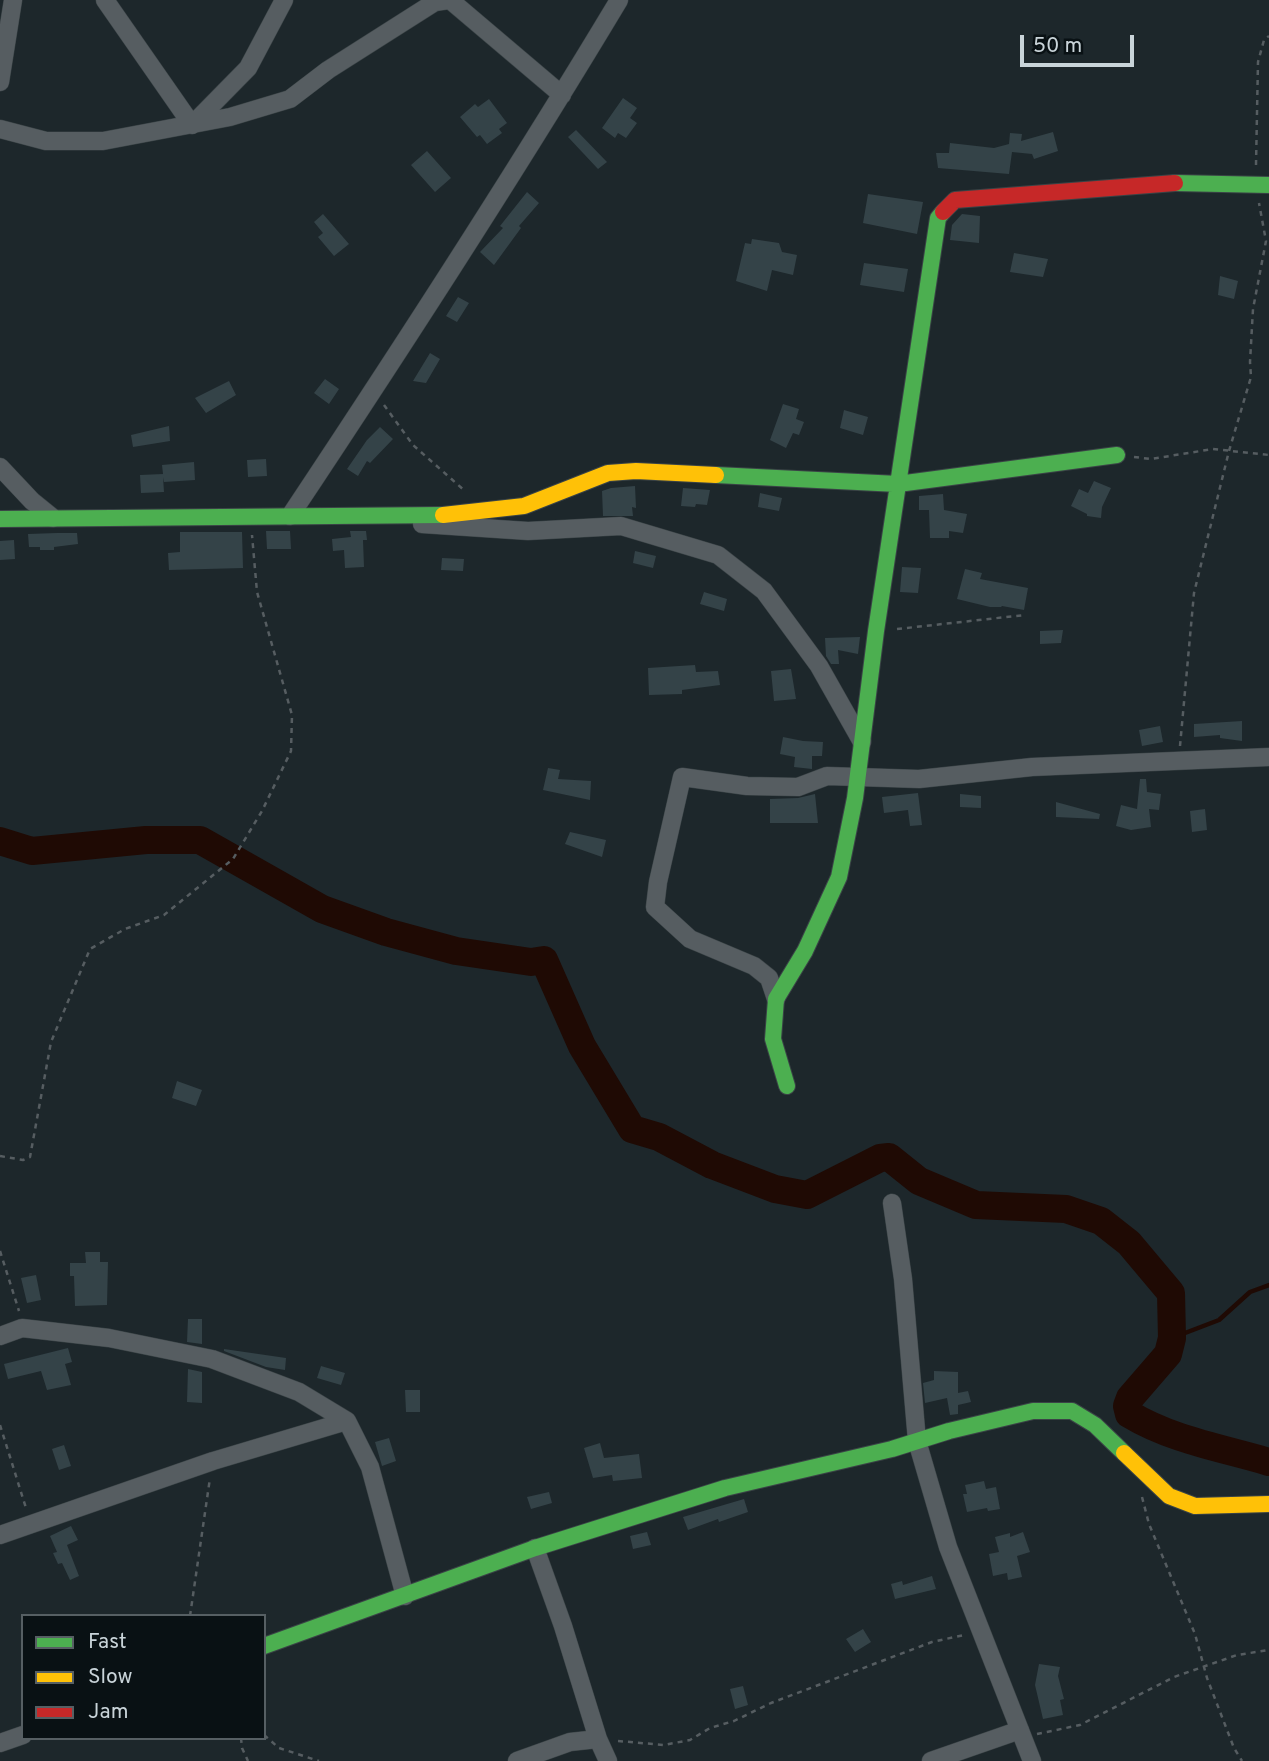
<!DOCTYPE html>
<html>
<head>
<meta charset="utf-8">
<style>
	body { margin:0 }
	#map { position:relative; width:1269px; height:1761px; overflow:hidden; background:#1d272b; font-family:Overpass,sans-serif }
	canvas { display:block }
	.legend { position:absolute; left:21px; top:1614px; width:245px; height:126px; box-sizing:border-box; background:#091114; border:2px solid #565f63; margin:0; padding:9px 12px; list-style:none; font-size:21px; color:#c9d4d9 }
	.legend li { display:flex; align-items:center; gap:14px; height:35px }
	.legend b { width:35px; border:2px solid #565f63 }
	.scale { position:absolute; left:1020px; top:35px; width:114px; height:32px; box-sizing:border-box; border:4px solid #c9d4d9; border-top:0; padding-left:9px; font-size:21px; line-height:24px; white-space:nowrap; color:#c9d4d9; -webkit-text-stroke:5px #091114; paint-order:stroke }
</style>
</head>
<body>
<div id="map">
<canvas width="1269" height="1761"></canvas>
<ul class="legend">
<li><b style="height:9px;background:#4caf50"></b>Fast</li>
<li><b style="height:9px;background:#ffc107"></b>Slow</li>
<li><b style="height:9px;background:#c62828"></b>Jam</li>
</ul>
<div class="scale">50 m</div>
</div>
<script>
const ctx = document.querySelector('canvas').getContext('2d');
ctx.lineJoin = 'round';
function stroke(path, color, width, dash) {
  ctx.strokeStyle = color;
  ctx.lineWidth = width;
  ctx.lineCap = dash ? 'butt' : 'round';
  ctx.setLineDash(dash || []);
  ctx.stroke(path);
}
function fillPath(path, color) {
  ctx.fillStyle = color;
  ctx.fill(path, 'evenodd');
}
const stream = new Path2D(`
	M1172,1338L1219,1320L1250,1292L1269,1285`);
const river = new Path2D(`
	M0,841L32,851L146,840H200L322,909L386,932L456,951L531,962L544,960L582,1046L632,1129L659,1137L712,1165L775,1189L807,1195L880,1158L889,1157L919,1181L976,1205L1066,1209L1101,1221L1129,1243L1171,1293L1172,1338L1168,1354L1130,1398L1127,1406L1129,1414C1172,1440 1222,1448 1269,1462`);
const building = new Path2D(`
	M623,98L637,108L630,118L637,123L626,138L618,133L615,138L602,128Z
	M489,99L507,123L499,129L502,133L487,144L480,135L477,137L460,117L475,104L478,107Z
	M576,130L607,162L598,169L568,137Z
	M1053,132L1058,151L1034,159L1032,154L1012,152L1009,174L938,168L936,153H949L950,143L994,148L1009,144L1010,133L1022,134L1021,141Z
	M427,151L451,178L435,192L411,165Z
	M527,192L539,203L519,226L521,228L494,265L480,252L503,228L500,226Z
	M868,194L923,202L917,234L863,223Z
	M323,214L349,244L334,256L318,237L323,233L314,222Z
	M962,214L980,216L979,243L950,240L952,225Z
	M752,239L779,243L782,252L797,255L793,275L772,270L767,291L736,281L745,243L751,244Z
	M1014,253L1048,259L1043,277L1010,272Z
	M864,263L908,269L904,292L860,285Z
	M1220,276L1238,281L1234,299L1218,295Z
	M458,297L469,303L457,322L446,316Z
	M430,353L440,359L426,383L413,381Z
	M325,379L339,389L329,404L314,393Z
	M229,381L236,395L206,413L195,398Z
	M783,404L799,409L796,419L804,422L799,435L793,433L786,448L770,440Z
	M844,410L868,417L863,435L840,428Z
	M169,426L170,441L133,447L131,435Z
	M380,427L393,439L370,463L367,461L358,476L347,469L367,440Z
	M266,459L267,476L248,477L247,460Z
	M194,462L195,480L164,482L163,477L164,492L141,493L140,475L163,474L162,465Z
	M1094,481L1111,488L1102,507L1101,518L1087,516V514L1071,506L1079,489L1088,493Z
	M635,486L636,508L632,507L633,516H603L602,491L611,488Z
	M683,488L710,490L707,505L696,504L695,507L681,506Z
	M760,493L782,498L779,511L758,507Z
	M943,494L944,510L967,514L963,533L949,531V538H930L929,510H919V496Z
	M266,531H290L291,549H267Z
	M350,531H366L367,540H363L364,567L345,568L344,550L333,551L332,539L351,537Z
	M180,532H242L243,568L169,570L168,553L180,552Z
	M57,533H77L78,544L54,547V550H40V547H29L28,534Z
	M14,540L15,559L0,560V541Z
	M635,551L656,556L653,568L633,563Z
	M442,558L464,559L463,571L441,570Z
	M902,567L921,568L918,593L900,592Z
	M965,569L982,573L980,579L1028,588L1024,610L1002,606L1001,607H990L957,599Z
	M704,592L727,599L724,611L700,604Z
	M1063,630L1061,643L1040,644V631Z
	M860,637L858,654L838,650L839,664H831L826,656L825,638Z
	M695,665L696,672L718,671L720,685L682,690V694L649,695L648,668Z
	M791,669L796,699L774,701L771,671Z
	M1242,721V741L1220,738V735L1194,737V724Z
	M1160,726L1163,742L1142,746L1139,730Z
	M783,737L803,741L823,742L822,756H812V769L794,767L795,757L780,754Z
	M548,768L560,770L558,779L591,781L590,800L543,790Z
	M1140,779H1146L1147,792L1161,794L1159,810L1149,809L1151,827L1131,830L1116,826L1121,805L1137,809Z
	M918,793L922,825L910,826L908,810L884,813L882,797Z
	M815,794L818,823H770V799L798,798Z
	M960,794L981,796V808L960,807Z
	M1056,802L1100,814L1099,819L1056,817Z
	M1205,809L1207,830L1192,832L1190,811Z
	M570,832L606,840L602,857L565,844Z
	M177,1081L202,1090L196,1106L172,1098Z
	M85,1252H100V1262H108L107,1305L75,1306L74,1276H70V1263H86Z
	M36,1275L41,1300L27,1303L21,1278Z
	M188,1319H202V1344L187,1342Z
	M68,1348L72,1362L65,1364L71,1385L47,1390L41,1371L8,1379L4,1364Z
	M224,1349L286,1358L285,1370L266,1367L224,1351Z
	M321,1366L345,1373L341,1385L317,1378Z
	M188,1369L202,1372V1403L187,1402Z
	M934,1371L958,1372V1393L968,1391L971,1402L958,1405V1414L950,1415L947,1398L925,1403L923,1383L934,1380Z
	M405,1390H420V1412H406Z
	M389,1438L396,1461L382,1466L375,1442Z
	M600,1443L604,1458L639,1454L642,1478L613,1481L612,1475L593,1478L584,1448Z
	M64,1445L71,1466L59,1470L52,1449Z
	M984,1481L986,1489L996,1487L1000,1509L988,1511L987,1508L967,1512L963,1494H967L965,1485Z
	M549,1492L552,1503L531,1509L527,1497Z
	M744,1499L748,1512L719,1522L718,1519L688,1530L683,1517Z
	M71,1526L78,1540L67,1545L79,1576L70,1580L62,1563L58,1564L53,1553L57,1552L50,1536Z
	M647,1532L651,1545L633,1549L630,1536Z
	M1023,1532L1030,1552L1017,1556L1022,1577L1008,1580L1007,1573L993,1576L989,1554L999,1552L995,1537L1010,1533V1537Z
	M932,1576L936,1589L895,1599L891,1584L902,1581L903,1585Z
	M863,1629L871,1642L855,1652L846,1639Z
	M1039,1664L1060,1667L1058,1676L1064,1699L1060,1700L1063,1715L1043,1719L1035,1685Z
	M743,1686L748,1705L735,1709L730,1689Z`);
const path = new Path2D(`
	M1256,165L1258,62L1264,40L1269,36
	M384,405L413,445L465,491
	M1134,457L1151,459L1213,449L1269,455
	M897,629L1025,615
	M1180,746L1194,593L1229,451L1251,377L1250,362L1253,309L1266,241L1259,203
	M0,1156L23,1160L30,1157L51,1042L90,949L125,929L164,915L233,859L262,811L291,751L292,715L257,592L252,535
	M0,1251L19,1311
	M0,1425L26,1508
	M1142,1497L1149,1524L1195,1634L1207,1678L1234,1748L1242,1761
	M190,1616L210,1478
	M1037,1734L1080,1725L1174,1677L1237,1655L1269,1650
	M264,1735L279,1748L319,1761
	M241,1738L242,1748L248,1761
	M618,1741L664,1745L690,1740L710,1728L734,1721L771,1703L932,1642L964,1635`);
const street = new Path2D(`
	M105,0L192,125L248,68L284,0
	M450,0L562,95
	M0,82L13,0
	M0,129L46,141H103L230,117L290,99L328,70L435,2L449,0
	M0,467L32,501L53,518
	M290,516C403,346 514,175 619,0
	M422,524L528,531L621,526L718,555L764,591L819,666L862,742
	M776,999L769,978L754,966L690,939L655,907L658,882L682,777L747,786L798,787L827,776L919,779L1032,767L1269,757
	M892,1203L903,1279L917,1441L948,1547L1032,1761
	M0,1336L22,1328L109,1338L212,1359L299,1392L347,1421L370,1467L405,1596
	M0,1535L213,1461L347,1421
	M535,1548L563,1626L598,1739L608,1761
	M0,1743L23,1735
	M517,1761L570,1742L598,1739
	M931,1761L1020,1730`);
const fast = new Path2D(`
	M1175,183L1269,185
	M716,475L898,484L1117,455
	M0,519L443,515
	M787,1086L773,1039L776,999L805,951L839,877L855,798L876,631L938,218L943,212
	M264,1646L535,1548L725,1488L892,1449L949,1431L1033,1411H1072L1095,1425L1124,1453`);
const slow = new Path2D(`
	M443,515L524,506L608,473L636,471L716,475
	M1124,1453L1169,1496L1195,1506L1269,1504`);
const jam = new Path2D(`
	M943,212L955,200L1175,183`);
stroke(stream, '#1f0a04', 4.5);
stroke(river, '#1f0a04', 28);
fillPath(building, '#344348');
stroke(street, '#3a4346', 19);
stroke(fast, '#3a4346', 18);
stroke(slow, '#3a4346', 18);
stroke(jam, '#3a4346', 18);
stroke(path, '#565d61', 2.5, [5, 5]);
stroke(street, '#565d61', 18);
stroke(fast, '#4caf50', 16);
stroke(slow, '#ffc107', 16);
stroke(jam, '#c62828', 16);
</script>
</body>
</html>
